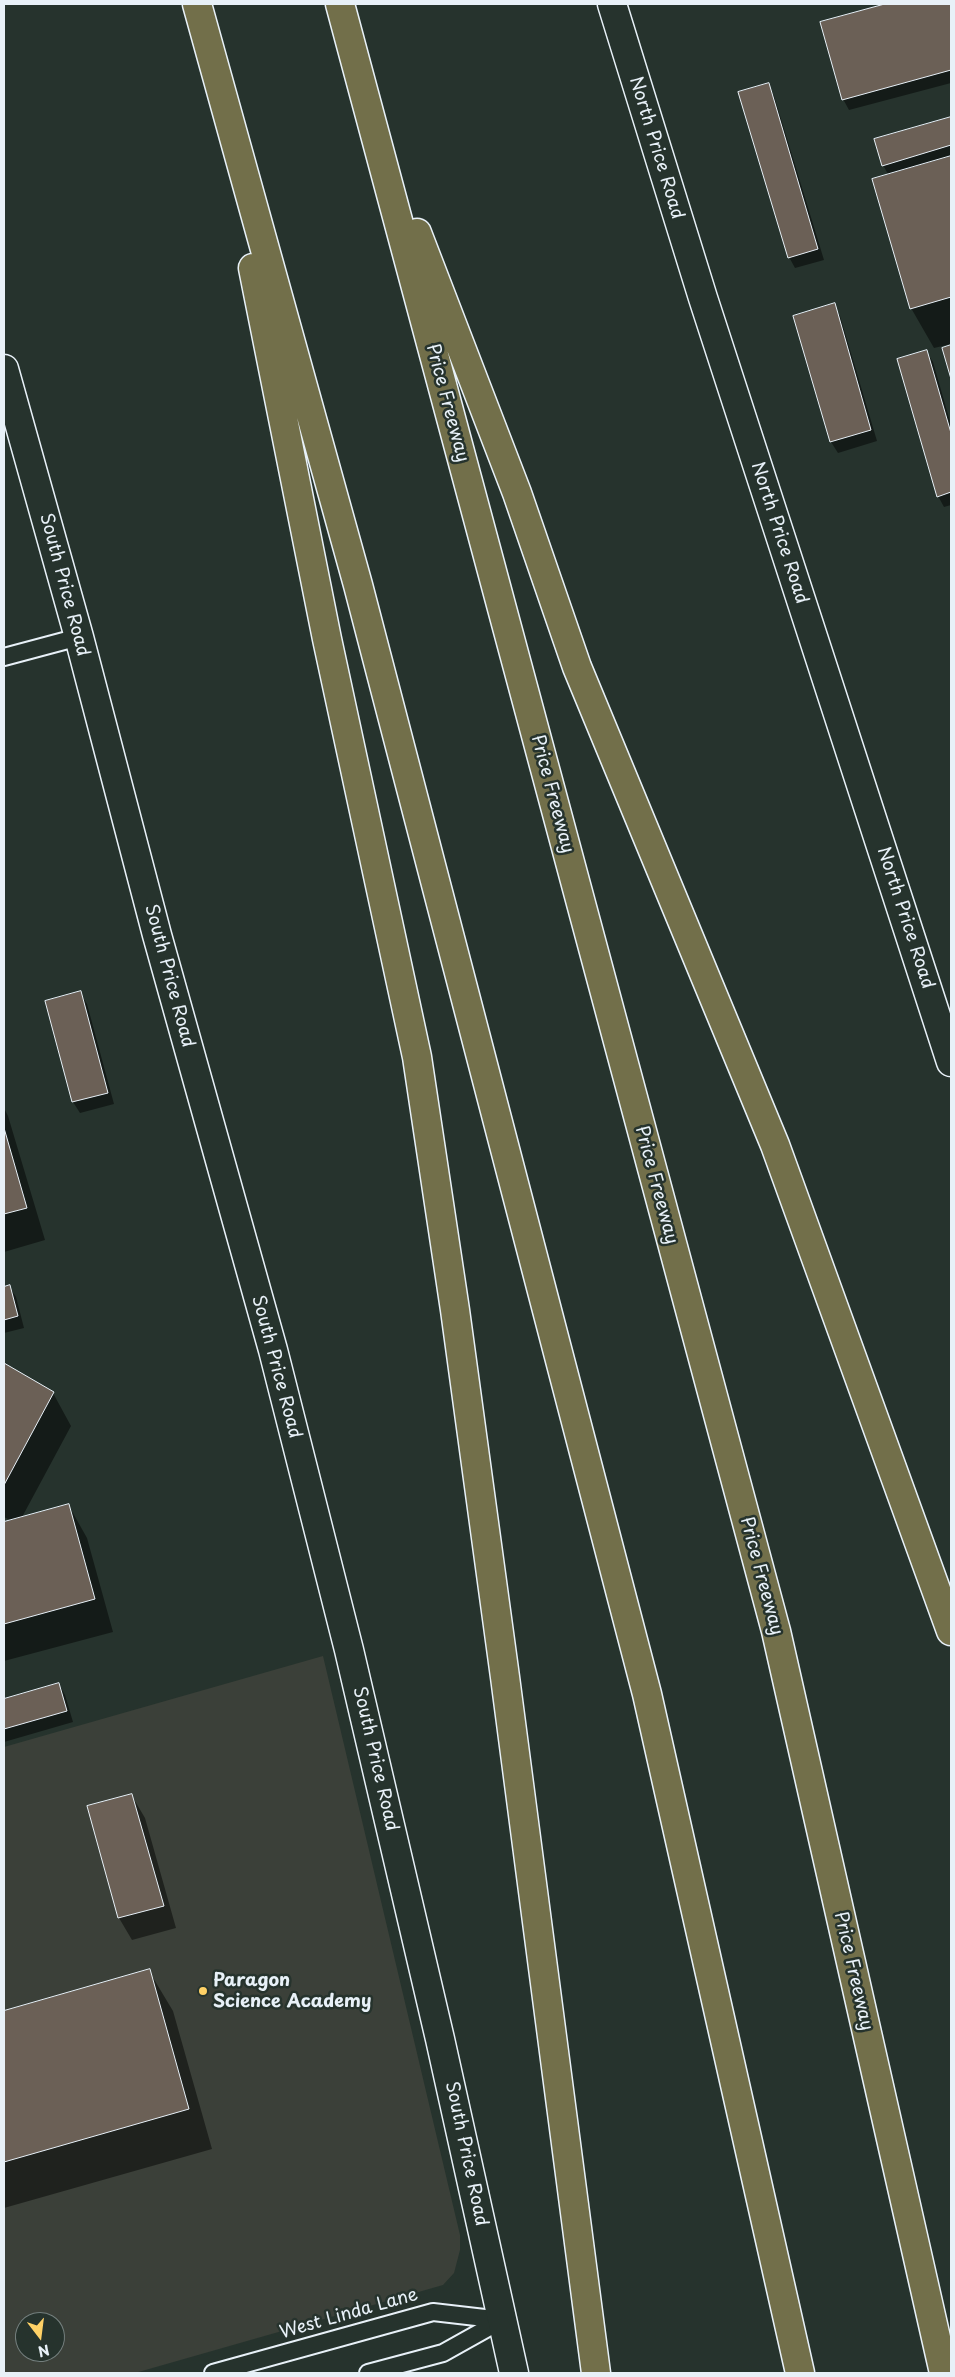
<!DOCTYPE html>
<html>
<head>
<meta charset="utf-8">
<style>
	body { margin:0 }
	#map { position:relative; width:955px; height:2377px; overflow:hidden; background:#26332d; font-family:"Playpen Sans",sans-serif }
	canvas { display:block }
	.frame { position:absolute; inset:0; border:5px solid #e8f1f8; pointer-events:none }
	.north { position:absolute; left:15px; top:2312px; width:50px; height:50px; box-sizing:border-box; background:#26332d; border:1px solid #747f7e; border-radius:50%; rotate:165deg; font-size:14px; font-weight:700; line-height:20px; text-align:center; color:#e8f1f8 }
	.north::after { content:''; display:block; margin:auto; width:18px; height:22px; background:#ffd166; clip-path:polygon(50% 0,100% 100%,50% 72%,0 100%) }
</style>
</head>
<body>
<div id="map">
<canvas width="955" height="2377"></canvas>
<div class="frame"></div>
<div class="north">N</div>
</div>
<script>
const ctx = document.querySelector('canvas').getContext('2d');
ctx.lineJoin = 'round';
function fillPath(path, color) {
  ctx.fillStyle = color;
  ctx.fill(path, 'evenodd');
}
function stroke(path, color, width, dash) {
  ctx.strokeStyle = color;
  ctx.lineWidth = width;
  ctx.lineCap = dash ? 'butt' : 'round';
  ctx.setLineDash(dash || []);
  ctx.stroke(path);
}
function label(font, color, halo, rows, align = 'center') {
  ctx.font = font + ' "Playpen Sans",sans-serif';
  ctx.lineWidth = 5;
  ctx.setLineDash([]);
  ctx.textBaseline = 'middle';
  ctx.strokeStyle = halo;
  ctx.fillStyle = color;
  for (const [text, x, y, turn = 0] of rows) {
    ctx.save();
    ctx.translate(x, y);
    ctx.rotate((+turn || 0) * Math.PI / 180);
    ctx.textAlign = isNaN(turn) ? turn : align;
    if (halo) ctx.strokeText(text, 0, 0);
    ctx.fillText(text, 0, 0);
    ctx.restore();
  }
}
const built = new Path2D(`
	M323,1656L460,2235V2250L454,2273L443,2285L135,2373H4V1747ZM25,2322H55V2352H25Z`);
const shadow = new Path2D(`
	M890,4H951V83L849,110L843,99L822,22Z
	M768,85L774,96L824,260L795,268L789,257Z
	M951,118V344L934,348L911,308L889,176L883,165L876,140Z
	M834,305L840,316L877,441L838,453L831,442L795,316Z
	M926,351L933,362L951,425V505L944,507L938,496Z
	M80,993L87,1004L114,1104L80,1113L73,1102L46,1002Z
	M4,1108L8,1116L45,1240L4,1252Z
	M9,1286L16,1297L24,1328L4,1333V1288Z
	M4,1365L53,1393L71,1426L21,1519L69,1506L87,1538L113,1632L4,1661V1523L12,1521L4,1517Z
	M59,1684L65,1695L73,1722L4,1742V1701Z
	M132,1796L145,1818L176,1928L132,1940L119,1918L88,1807Z
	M149,1971L173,2011L212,2149L4,2208V2012Z`);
const building = new Path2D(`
	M885,4H951V70L842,100L820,22Z
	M769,83L818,249L788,258L738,92Z
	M951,117V145L882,166L874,139Z
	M951,156V297L910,309L872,179Z
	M835,303L871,430L830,442L793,316Z
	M951,345V379L942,348Z
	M927,350L951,433V492L937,497L897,359Z
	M81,991L108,1093L72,1102L45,1001Z
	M4,1128L27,1208L4,1214Z
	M10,1285L18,1316L4,1320V1287Z
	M4,1363L54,1392L4,1485Z
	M69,1504L95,1599L4,1624V1522Z
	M59,1683L67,1711L4,1729V1699Z
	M132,1794L164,1906L118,1918L87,1806Z
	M150,1969L189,2109L4,2162V2011Z`);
const lane = new Path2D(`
	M4,657L79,637
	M213,2373L433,2312L502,2320
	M368,2373L443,2353L502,2320`);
const secondary = new Path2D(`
	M612,4L703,298L951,1062
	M4,369L79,637L157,935L273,1350L349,1650L440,2039L514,2373`);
const highway = new Path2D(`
	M197,4L358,585L647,1694L800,2373
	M340,4L776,1631L944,2373
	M417,233L517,493L577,667L775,1145L951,1631
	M253,268L327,639L417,1057L455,1310L505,1677L596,2373`);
const markers = [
	[203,1991,5,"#ffd166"]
];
const streetNames = [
	["North Price Road",656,148,73],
	["Price Freeway",447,403,75],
	["North Price Road",779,533,72],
	["South Price Road",64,585,75],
	["Price Freeway",552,794,75],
	["North Price Road",905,918,72],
	["South Price Road",169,976,75],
	["Price Freeway",656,1185,75],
	["South Price Road",276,1367,75],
	["Price Freeway",761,1576,75],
	["South Price Road",375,1759,77],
	["Price Freeway",853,1971,77],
	["South Price Road",466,2154,78],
	["West Linda Lane",349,2314,-16]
];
const poiNames = [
	["Paragon",213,1981],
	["Science Academy",213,2002]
];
fillPath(built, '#3b4039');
fillPath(shadow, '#0007');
fillPath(building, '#6b6056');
stroke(building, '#e8f1f8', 1);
stroke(lane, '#e8f1f8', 20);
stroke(secondary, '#e8f1f8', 31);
stroke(highway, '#e8f1f8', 31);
stroke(lane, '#26332d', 16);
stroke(secondary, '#26332d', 28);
stroke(highway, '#726f4a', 28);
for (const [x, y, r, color] of markers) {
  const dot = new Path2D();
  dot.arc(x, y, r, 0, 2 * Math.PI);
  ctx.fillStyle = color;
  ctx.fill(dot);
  stroke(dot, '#26332d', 2);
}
label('18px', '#e8f1f8', '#26332d', streetNames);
label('bold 18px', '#e8f1f8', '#26332d', poiNames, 'left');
</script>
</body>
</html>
